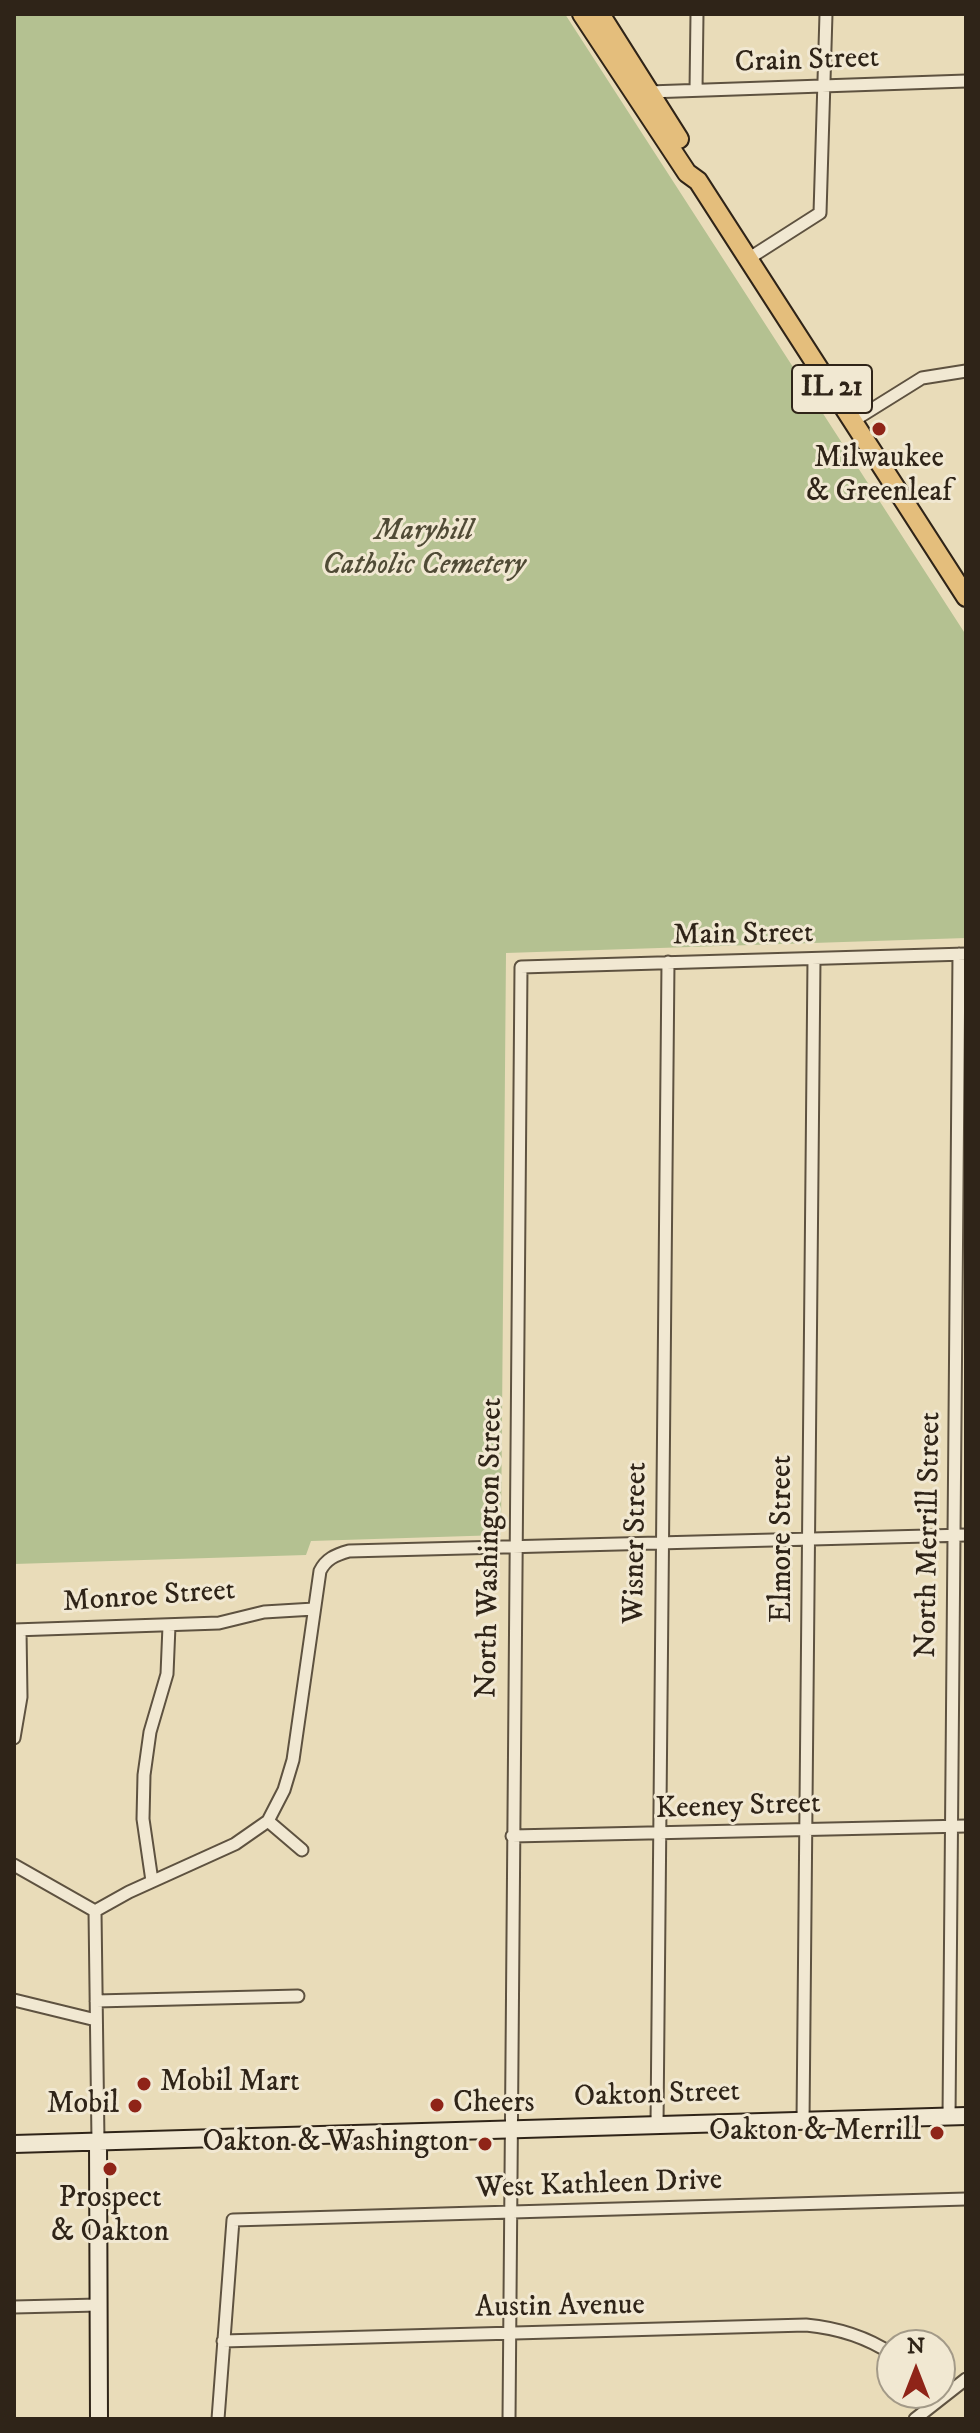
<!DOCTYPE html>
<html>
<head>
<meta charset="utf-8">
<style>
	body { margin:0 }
	#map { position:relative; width:980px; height:2433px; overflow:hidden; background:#e9dcb9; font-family:"IM FELL DW Pica",serif }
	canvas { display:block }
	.frame { position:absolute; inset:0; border:16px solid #2f2418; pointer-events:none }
	.north { position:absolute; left:876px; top:2329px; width:80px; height:80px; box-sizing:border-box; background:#f1e8d2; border:2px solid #a39a88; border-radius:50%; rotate:0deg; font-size:22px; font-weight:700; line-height:32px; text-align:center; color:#2f2418 }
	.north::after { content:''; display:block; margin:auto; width:28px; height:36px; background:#8f2418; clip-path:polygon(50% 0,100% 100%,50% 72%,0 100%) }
</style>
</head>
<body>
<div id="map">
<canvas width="980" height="2433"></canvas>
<div class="frame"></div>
<div class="north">N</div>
</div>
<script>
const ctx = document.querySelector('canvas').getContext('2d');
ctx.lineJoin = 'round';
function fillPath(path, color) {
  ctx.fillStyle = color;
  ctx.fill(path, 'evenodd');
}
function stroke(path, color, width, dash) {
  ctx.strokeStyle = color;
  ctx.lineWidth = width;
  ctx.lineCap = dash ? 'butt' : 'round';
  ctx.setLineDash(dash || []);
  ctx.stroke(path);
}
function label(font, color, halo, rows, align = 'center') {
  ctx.font = font + ' "IM FELL DW Pica",serif';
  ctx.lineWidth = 6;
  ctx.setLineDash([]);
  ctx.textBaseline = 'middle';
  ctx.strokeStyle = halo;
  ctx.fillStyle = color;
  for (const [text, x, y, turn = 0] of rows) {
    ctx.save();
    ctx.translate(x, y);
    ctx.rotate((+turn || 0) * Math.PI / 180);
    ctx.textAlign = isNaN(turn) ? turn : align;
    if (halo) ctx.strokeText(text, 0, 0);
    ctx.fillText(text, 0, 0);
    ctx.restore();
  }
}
const green = new Path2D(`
	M14,14H565L966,635V938L506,953L501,1535L311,1541L306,1555L14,1564Z`);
const street = new Path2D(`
	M696,90L697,14
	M649,92L966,81
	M748,259L820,213L826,14
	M853,421L922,378L966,371
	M14,1630L219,1623L264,1612L314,1609
	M14,1738L21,1697L20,1630
	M268,1821L302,1850
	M512,1836L966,1826
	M14,1865L95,1911
	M152,1881L143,1819L144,1775L150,1732L167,1674L169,1626
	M95,1911L129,1892L235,1844L268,1821L284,1790L293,1760L320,1571C326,1559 335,1555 349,1551L966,1535
	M95,1911L98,2141
	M14,2000L96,2020
	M96,2001L298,1996
	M949,2116L959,954
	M803,2120L814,959
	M657,2124L668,962
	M14,2307L98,2305
	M223,2341L806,2325C838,2328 865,2336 892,2354
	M218,2419L233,2220L966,2199
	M509,2419L521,967L966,954
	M915,2419L966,2379`);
const secondary = new Path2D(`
	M98,2141L99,2419
	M14,2144L966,2116`);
const primary = new Path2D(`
	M582,14L687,173L698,181L966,597
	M600,14L679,139`);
const markers = [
	[879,429,8,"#8f2418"],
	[144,2084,8,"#8f2418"],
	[437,2105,8,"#8f2418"],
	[135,2106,8,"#8f2418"],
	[937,2133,8,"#8f2418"],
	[485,2144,8,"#8f2418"],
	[110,2169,8,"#8f2418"]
];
const shields = [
	[832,389,80]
];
const shieldNames = [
	["IL 21",832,389]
];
const streetNames = [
	["Crain Street",807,62,-2],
	["Main Street",743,936,-1],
	["North Merrill Street",930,1535,-89],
	["Elmore Street",784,1539,-90],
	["Wisner Street",637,1543,-89],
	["North Washington Street",491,1548,-89],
	["Monroe Street",149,1598,-4],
	["Keeney Street",738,1808,-2],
	["Oakton Street",657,2096,-2],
	["West Kathleen Drive",599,2186,-2],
	["Austin Avenue",560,2308,-1]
];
const poiNames = [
	["Milwaukee",879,460,"center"],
	["& Greenleaf",879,494,"center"],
	["Mobil Mart",160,2084,"left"],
	["Cheers",453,2105,"left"],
	["Mobil",119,2106],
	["Oakton & Merrill",921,2133],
	["Oakton & Washington",469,2144],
	["Prospect",110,2200,"center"],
	["& Oakton",110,2234,"center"]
];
const parkNames = [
	["Maryhill",424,533],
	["Catholic Cemetery",424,567]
];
fillPath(green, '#b4c191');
stroke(street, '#5e5240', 15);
stroke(secondary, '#2f2418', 20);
stroke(primary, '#2f2418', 22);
stroke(street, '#f1e8d2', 11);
stroke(secondary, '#f1e8d2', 16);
stroke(primary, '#e4be7c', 18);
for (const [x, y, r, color] of markers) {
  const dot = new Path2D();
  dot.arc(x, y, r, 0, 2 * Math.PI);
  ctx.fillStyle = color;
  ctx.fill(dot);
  stroke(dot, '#f1e8d2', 3);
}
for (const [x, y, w] of shields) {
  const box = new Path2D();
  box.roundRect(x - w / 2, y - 24, w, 48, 6);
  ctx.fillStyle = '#f1e8d2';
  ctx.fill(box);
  stroke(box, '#2f2418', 2);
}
label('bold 28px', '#2f2418', null, shieldNames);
label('30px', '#2f2418', '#f1e8d2', streetNames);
label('30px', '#2f2418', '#f1e8d2', poiNames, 'right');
label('italic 30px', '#504b36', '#f1e8d2', parkNames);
</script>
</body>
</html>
